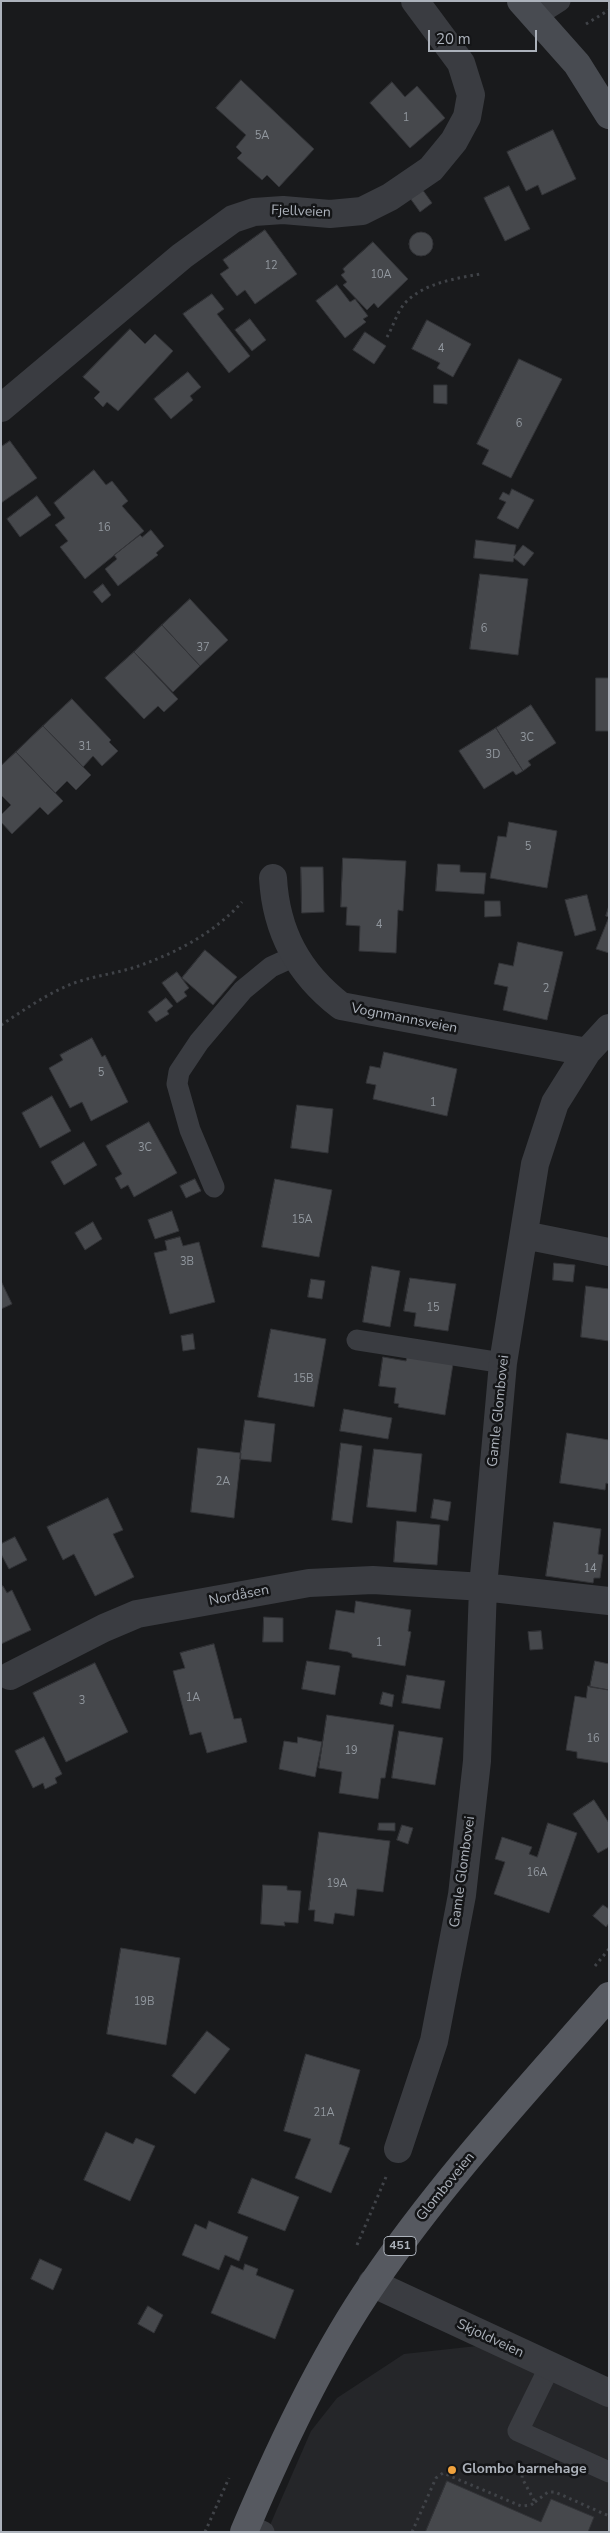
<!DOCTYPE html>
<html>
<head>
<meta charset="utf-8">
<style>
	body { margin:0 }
	#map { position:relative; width:610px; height:2533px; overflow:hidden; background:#191a1c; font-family:"Nunito Sans",sans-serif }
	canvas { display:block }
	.frame { position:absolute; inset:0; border:2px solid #acb2bb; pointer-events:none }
	.scale { position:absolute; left:428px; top:30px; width:109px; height:22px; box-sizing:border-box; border:2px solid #acb2bb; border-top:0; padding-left:6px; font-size:15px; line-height:18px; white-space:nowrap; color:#acb2bb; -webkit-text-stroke:4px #141517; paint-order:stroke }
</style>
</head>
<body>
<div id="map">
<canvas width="610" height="2533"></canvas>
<div class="frame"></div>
<div class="scale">20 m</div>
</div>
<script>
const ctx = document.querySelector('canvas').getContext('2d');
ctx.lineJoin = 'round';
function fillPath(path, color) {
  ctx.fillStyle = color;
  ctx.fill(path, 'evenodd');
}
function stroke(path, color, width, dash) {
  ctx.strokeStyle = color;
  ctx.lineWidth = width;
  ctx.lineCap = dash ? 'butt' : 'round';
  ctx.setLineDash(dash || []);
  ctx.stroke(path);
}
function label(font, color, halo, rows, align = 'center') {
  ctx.font = font + ' "Nunito Sans",sans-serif';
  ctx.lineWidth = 5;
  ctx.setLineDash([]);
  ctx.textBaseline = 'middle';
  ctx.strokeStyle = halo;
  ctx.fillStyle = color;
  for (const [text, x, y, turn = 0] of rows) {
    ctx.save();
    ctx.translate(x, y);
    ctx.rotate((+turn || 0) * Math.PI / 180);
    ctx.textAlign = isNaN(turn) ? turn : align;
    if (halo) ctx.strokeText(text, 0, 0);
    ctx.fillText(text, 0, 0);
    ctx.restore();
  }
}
const built = new Path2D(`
	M477,2346L609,2405V2532H267L311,2431L337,2398L404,2354Z`);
const building = new Path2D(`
	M241,80L314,149L279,187L267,175L262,180L237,158L242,153L236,147L246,135L216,108Z
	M392,82L405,97L417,86L445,118L410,148L370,103Z
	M553,130L576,179L542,195L538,185L526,191L507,152Z
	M509,186L530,229L505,241L484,198Z
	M422,189L432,203L420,212L410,198Z
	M265,230L297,274L255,304L245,290L237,296L220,274L229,268L223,260Z
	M409 244a12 12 0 1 1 24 0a12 12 0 1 1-24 0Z
	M373,242L408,279L378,308L374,303L367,310L343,285L347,282L341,275L345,272L343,269Z
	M337,285L350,302L355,299L368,316L363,319L366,322L345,338L316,301Z
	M212,294L224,309L217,314L250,356L229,373L183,314Z
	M250,319L266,340L252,351L235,330Z
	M427,320L471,344L453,377L437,368L440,363L412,349Z
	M130,329L145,344L155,334L173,351L118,411L107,402L103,407L94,398L100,392L83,377Z
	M365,332L386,346L374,364L353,350Z
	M519,359L562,379L511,478L482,464L489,450L477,444Z
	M188,372L201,387L190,396L193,400L171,419L154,399Z
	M434,385H447V404L434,403Z
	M10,441L37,478L1,503V447Z
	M94,470L106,485L112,481L128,501L122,506L144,531L85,579L60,547L68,541L55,525L65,518L54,503Z
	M512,489L534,500L518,529L497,518L506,502L499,499L503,492L509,495Z
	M37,496L51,515L20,537L7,519Z
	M151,530L164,546L156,553L158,555L118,586L105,569L117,559L114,555L140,535L142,537Z
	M476,540L516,545L514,556L523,545L534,553L524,566L514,558L513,562L474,558Z
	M480,574L528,579L518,655L470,649Z
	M103,584L111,595L102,603L93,592Z
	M190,599L228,640L200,666L162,625Z
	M162,625L200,666L173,692L134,652Z
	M134,652L178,699L164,712L158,706L144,719L105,678Z
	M596,678H609V731H596Z
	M72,699L111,740L109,742L118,751L102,766L93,756L83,767L43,726Z
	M531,705L556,743L528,761L531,765L523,771L496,728Z
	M43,726L91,775L76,790L67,781L55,793L16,752Z
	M496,728L523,771L516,775L513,771L484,789L459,751Z
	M16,752L63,801L48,815L40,807L12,834L1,822V815L11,805L1,795V766Z
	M509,822L557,831L547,888L490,878L498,836L506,837Z
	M343,858L406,861L403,911L398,910L396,953L359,951L360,926L346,925L347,907H341Z
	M438,864L460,865V872L486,873L484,894L436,891Z
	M301,867H323L324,912L302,913Z
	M587,895L596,930L575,936L565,900Z
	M485,901H500L501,916L485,917Z
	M609,906V953L596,949L609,917L606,916Z
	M518,942L563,952L547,1020L503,1010L508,987L494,984L499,963L513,966Z
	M205,950L237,977L213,1005L182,978Z
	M177,972L189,988L184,992L187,996L177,1003L162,983Z
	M166,998L173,1006L167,1011L169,1014L156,1022L148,1012Z
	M92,1038L102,1057L105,1055L128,1102L91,1121L82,1102L70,1108L49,1068L63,1060L60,1055Z
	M384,1052L457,1069L447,1116L373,1099L376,1085L366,1083L370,1066L380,1068Z
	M52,1096L71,1131L40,1148L22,1113Z
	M297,1105L333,1109L328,1153L291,1148Z
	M149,1122L177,1173L134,1197L128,1185L121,1189L115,1178L122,1174L106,1146Z
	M84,1142L97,1165L64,1185L51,1162Z
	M195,1179L201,1191L186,1198L180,1186Z
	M275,1179L332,1190L319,1257L262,1247Z
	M172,1211L179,1231L155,1239L148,1220Z
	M93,1222L102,1239L85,1250L75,1233Z
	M180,1237L183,1246L199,1242L215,1302L170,1314L154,1253L167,1250L165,1241Z
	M554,1263L575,1265L573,1282L553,1280Z
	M372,1266L400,1271L390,1327L363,1322Z
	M410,1278L456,1284L448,1331L414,1326L416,1313L404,1311Z
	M311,1279L325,1281L322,1299L308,1297Z
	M1,1281L12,1304L1,1309Z
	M586,1286L609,1289V1341L581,1337Z
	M271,1329L326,1339L314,1407L258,1397Z
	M193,1334L195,1349L183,1351L181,1336Z
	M383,1357L406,1361L407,1357L453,1364L445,1415L398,1407L399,1404L394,1403L396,1388L379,1386Z
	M344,1409L392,1418L388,1439L340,1431Z
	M245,1420L275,1424L271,1462L240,1459Z
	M567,1433L609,1440V1484L606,1483L605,1490L560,1483Z
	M341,1443L362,1446L352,1523L332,1520Z
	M198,1448L241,1453L234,1518L191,1512Z
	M374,1449L422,1454L416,1512L367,1507Z
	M108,1498L123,1530L113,1534L134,1577L95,1596L74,1554L63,1560L47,1527Z
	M434,1499L451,1502L448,1521L431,1518Z
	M397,1521L440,1525L437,1565L394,1562Z
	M554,1522L601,1529L598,1554L603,1555L600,1578H594L593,1583L546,1576Z
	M15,1537L27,1560L9,1569L1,1554V1544Z
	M3,1586L7,1593L12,1590L31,1630L1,1644V1587Z
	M356,1601L411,1610L408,1631L411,1632L405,1666L352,1657V1654L348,1652L329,1649L336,1610L354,1613Z
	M264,1617L283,1618V1642H263Z
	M541,1631L543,1649L530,1650L528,1632Z
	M214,1644L234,1719L241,1718L247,1742L207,1753L201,1732L190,1735L173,1671L185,1668L180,1653Z
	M307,1661L340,1666L335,1695L302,1689Z
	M595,1661L609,1664V1690L590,1687Z
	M95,1663L128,1732L66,1762L33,1693Z
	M407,1675L445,1681L440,1709L402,1703Z
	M588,1686L609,1690V1763L577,1758V1752L566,1750L575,1696L586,1698Z
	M383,1692L394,1695L392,1707L380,1704Z
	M327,1715L394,1725L385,1778H381L378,1799L339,1793L342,1772L319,1768Z
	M399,1731L443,1738L435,1785L392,1778Z
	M44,1737L62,1774L55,1778L57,1783L45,1789L43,1783L33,1788L15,1751Z
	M298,1737L322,1742L315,1777L279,1769L284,1741L297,1743Z
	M594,1800L609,1823V1847L598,1853L573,1814Z
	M379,1823H395V1831L378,1830Z
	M548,1823L577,1833L549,1913L494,1894L505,1862L495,1859L502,1837L532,1847L529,1854L537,1857Z
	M402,1825L413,1828L408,1844L397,1840Z
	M319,1832L390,1841L383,1892L357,1889L354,1916L335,1913L333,1924L314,1921L315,1910H309Z
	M263,1885L287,1886V1890L301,1891L298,1923L284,1922L285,1926L261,1924Z
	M603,1905L609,1909V1923L606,1927L593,1916Z
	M121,1948L180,1958L166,2045L107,2034Z
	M207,2031L230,2049L195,2094L172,2076Z
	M306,2054L360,2070L339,2144L350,2148L331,2193L295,2178L311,2139L284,2131Z
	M106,2132L133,2144L136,2138L155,2146L130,2201L84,2180Z
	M252,2178L299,2197L285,2231L238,2213Z
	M209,2221L248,2237L239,2261L225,2255L219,2270L182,2255L195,2224L206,2229Z
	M40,2259L62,2269L53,2290L31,2279Z
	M245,2264L258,2269L256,2275L294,2290L275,2339L211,2313L231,2265L243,2270Z
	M148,2306L163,2315L154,2333L138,2324Z
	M447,2481L541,2522L551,2499L594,2517L588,2532H427L426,2531Z`);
const path = new Path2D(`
	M586,24L609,10
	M387,337C393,327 397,312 405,303C424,283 454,279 480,274
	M1,1025C24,1010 48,993 74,983C97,975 121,973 144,964C180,951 216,931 242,902
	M595,1966L609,1949
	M357,2245L386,2177
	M535,2502L548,2492H555L609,2516
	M205,2532L229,2478
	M412,2532L436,2478L443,2473L521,2506L531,2505L535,2502L522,2478L523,2467`);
const lane = new Path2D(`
	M535,17L560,1
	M214,1187L190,1130L177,1084L179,1072L199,1042L243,990L271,967L295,956
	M357,1340L503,1363
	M550,2366L518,2431L609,2472
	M247,2524L264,2532`);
const street = new Path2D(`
	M1,408L182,256L233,219L254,212L283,210L330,214L362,211L390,197L431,169L454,141L467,117L471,95L461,63L415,1
	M273,878C276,932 298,973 341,1006L587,1052
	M524,1235L609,1252
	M10,1676L104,1628L137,1614L309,1583L373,1580L483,1587L609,1601
	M398,2149L434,2041L462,1895L477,1761L483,1587L503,1363L535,1164L555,1103L587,1052L609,1028
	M372,2283L609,2393`);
const secondary = new Path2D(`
	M521,1L577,64L609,115`);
const primary = new Path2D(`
	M244,2532C279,2449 322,2357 373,2283C442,2181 528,2089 609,1996`);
const markers = [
	[452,2470,5,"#f0a23d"]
];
const numberNames = [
	["1",406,118],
	["5A",262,136],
	["12",271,266],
	["10A",381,275],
	["4",441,349],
	["6",519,424],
	["16",104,528],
	["6",484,629],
	["37",203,648],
	["3C",527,738],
	["31",85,747],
	["3D",493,755],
	["5",528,847],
	["4",379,925],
	["2",546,989],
	["5",101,1073],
	["1",433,1103],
	["3C",145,1148],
	["15A",302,1220],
	["3B",187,1262],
	["15",433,1308],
	["15B",303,1379],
	["2A",223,1482],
	["14",590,1569],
	["1",379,1643],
	["1A",193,1698],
	["3",82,1701],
	["16",593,1739],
	["19",351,1751],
	["16A",537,1873],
	["19A",337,1884],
	["19B",144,2002],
	["21A",324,2113]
];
const shields = [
	[400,2246,32]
];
const shieldNames = [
	["451",400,2246]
];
const streetNames = [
	["Fjellveien",301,212,2],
	["Vognmannsveien",404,1019,11],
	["Gamle Glombovei",499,1411,-84],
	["Nordåsen",239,1596,-11],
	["Gamle Glombovei",463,1872,-82],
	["Glomboveien",446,2187,-51],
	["Skjoldveien",490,2339,25]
];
const poiNames = [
	["Glombo barnehage",462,2470]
];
fillPath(built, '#252629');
fillPath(building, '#46484c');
stroke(building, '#333438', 1);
stroke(path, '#404348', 3, [2.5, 4]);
stroke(lane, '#3a3c41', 21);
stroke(street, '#3a3c41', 28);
stroke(secondary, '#484b51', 28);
stroke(primary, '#565960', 28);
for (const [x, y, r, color] of markers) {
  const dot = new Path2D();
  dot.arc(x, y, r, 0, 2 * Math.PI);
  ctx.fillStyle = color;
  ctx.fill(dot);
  stroke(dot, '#141517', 2);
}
label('11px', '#92989f', null, numberNames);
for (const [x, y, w] of shields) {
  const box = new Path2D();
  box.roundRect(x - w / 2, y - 9.5, w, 19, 4);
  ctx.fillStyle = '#141517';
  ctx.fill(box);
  stroke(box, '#acb2bb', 1);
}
label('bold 12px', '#acb2bb', null, shieldNames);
label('14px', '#acb2bb', '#141517', streetNames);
label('bold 14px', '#acb2bb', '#141517', poiNames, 'left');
</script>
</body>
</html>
